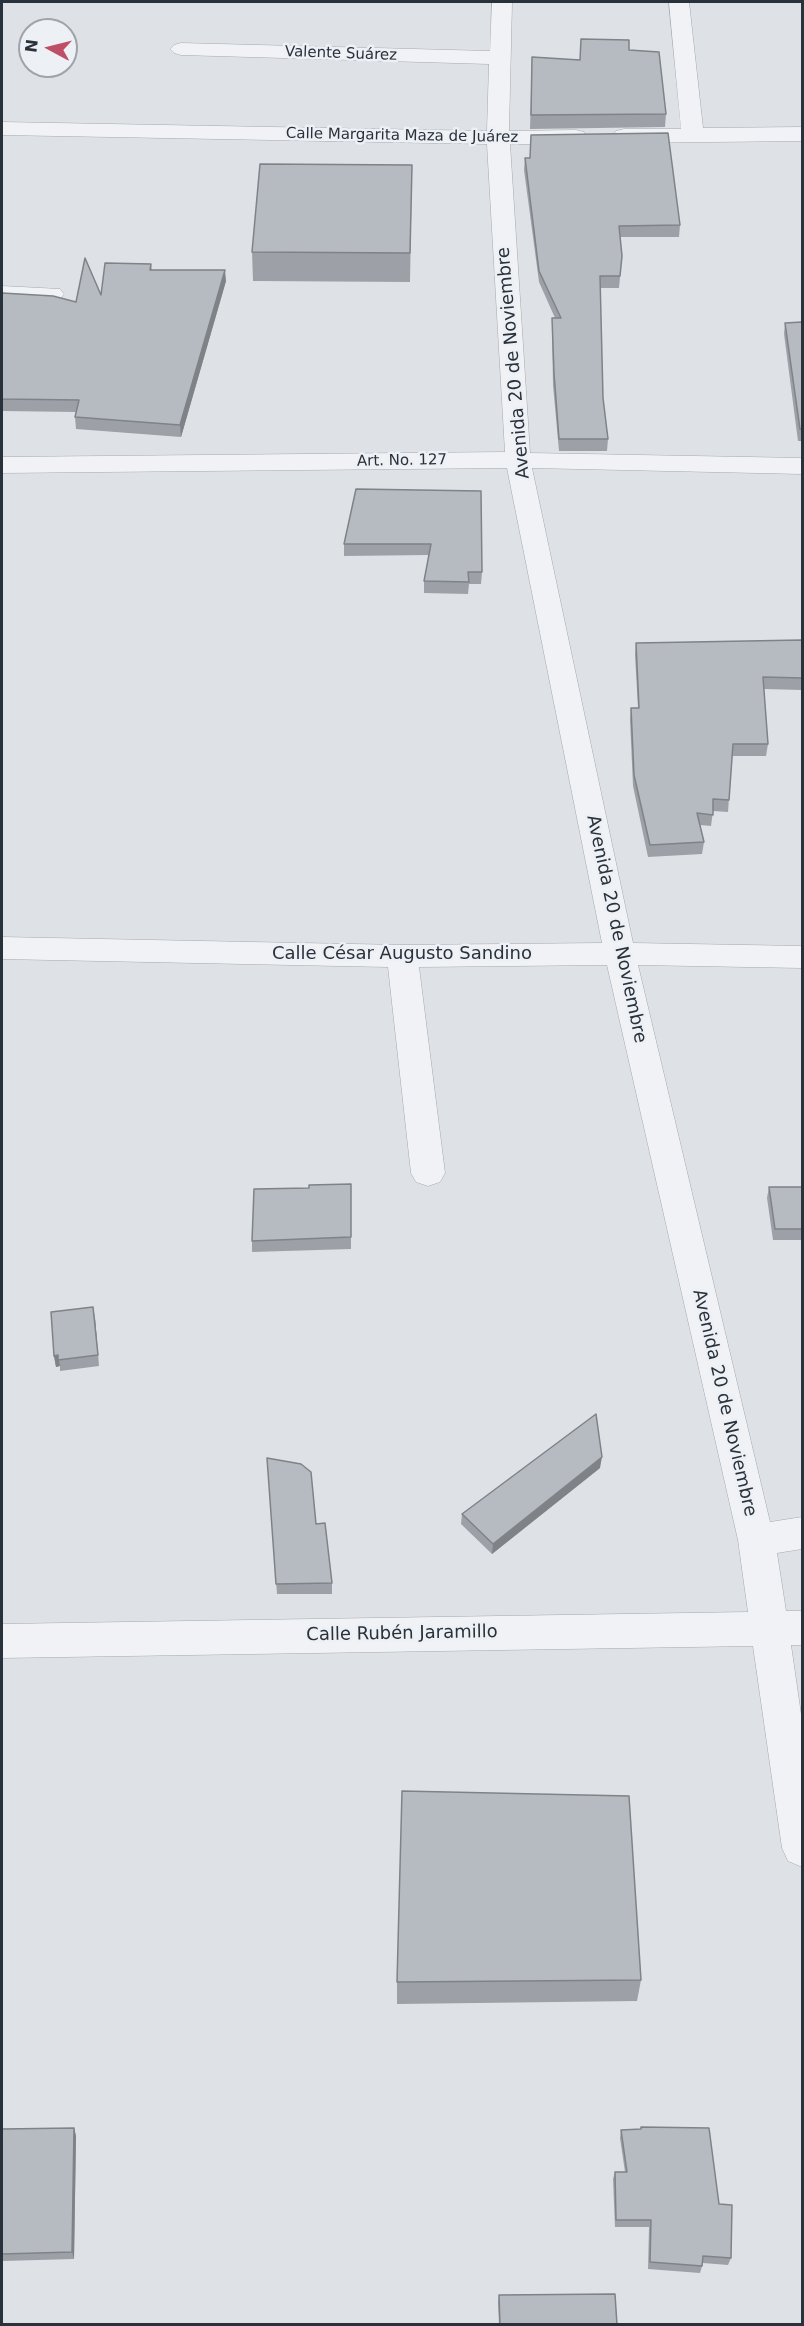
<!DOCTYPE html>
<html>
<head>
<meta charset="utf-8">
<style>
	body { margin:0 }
	#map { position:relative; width:804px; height:2326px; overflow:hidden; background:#dee2e6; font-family:"DejaVu Sans",sans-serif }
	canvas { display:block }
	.frame { position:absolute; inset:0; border:3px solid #29313b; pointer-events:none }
	.north { position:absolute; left:18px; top:18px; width:60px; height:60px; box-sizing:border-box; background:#edf0f4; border:2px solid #9fa4aa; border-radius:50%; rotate:277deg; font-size:16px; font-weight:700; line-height:24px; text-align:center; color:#29313b }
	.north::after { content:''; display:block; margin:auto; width:21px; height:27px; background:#bf4f67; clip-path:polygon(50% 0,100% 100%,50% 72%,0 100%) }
</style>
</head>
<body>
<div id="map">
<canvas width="804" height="2326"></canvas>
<div class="frame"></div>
<div class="north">N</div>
</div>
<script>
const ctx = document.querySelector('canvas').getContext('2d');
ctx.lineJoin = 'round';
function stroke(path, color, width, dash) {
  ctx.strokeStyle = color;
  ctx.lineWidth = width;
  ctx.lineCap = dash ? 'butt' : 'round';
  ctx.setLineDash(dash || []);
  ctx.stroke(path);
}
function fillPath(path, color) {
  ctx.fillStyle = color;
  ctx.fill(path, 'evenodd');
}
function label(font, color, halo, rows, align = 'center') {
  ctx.font = font + ' "DejaVu Sans",sans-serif';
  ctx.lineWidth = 5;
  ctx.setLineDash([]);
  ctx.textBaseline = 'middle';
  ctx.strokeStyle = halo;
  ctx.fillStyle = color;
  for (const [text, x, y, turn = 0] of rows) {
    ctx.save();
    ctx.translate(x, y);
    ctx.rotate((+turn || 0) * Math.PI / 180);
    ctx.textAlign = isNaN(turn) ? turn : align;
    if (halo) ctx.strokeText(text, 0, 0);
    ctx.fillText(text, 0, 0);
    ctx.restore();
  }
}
const minor = new Path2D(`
	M492,2H512L509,131L576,130L584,132L587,137L584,142L576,144H510L530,453L802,458V474L532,468L633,943L802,946V968L638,965L770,1522L802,1517V1549L777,1553L786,1611H802V1645H791L802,1721V1867L788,1861L782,1848L753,1646L2,1658V1624L748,1612L738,1540L607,965L419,967L445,1173L440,1182L428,1186L416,1182L411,1173L388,967L2,959V937L402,945L602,943L507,468L2,473V457L505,452L487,144L2,135V122L487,131L489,64L181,55L174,53L170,49L174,45L181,43L490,51Z
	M669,2H689L703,128L802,127V141L624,143L616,141L613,136L616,131L624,129H681Z
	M2,286L60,289L64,294L60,299L52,301L2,300Z`);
const wall = new Path2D(`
	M629,50L666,114L665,127L530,129L532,57L580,60Z
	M525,158H530L680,225L679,237H620L622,256L619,288H600L603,398L608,439L607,451H559L553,385L552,330V318H555L539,282L524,170Z
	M412,165L410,282L253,281L252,252Z
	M151,264L152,270L226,281L181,437L76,429L75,417L76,412L2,411V293L76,302L101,295Z
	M802,322V441H798L784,334L785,323Z
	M356,489L482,572L481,584H469L468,594L424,593V581L429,555L344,556V544Z
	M802,640V690L764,689L768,744L766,756H732L728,812L713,811L711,826L700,825L704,842L702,854L648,857L633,786L630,720L631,708H638L635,655L636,643Z
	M351,1184V1249L252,1252V1241Z
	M769,1187H802V1240H773L767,1198Z
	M95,1318L99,1366L60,1371V1366L56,1367L54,1356Z
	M267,1458L316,1524L332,1583V1594H277Z
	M600,1468L492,1554L461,1524L462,1514Z
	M641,1980L637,2001L397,2004V1982Z
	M641,2127L719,2204L731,2258L728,2265L703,2263L700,2273L648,2269L649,2227H615L613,2179L615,2172H625L620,2138L621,2130L641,2129Z
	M74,2128L76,2136L74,2259L3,2261L2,2272V2129Z
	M499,2295L617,2325H499L498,2302Z`);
const shadedWall = new Path2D(`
	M225,270L226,281L181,437L180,425Z
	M93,1307L95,1318L99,1366L98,1355Z
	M58,1355L60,1366L56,1367L54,1356Z
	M602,1457L600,1468L492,1554L493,1544Z
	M74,2128L76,2136L74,2259L72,2252Z`);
const building = new Path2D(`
	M581,39L629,40V50L659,52L666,114L531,115L532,57L580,60Z
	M668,133L680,225L619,226L622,256L620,276H600L603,398L608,439H559L554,373L552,318H561L539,271L525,158H530L531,135Z
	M260,164L412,165L410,253L252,252Z
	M85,258L101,295L105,263L151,264L150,270H225L180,425L75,417L79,400L2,399V293L53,296L76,302Z
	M802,322V429H800L785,323Z
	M356,489L481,491L482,572H468L469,582L424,581L431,544H344Z
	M802,640V678L763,677L768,744H733L729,800L713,799V815L697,813L704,842L650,845L634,775L631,708H639L636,643Z
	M351,1184V1237L252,1241L254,1189L309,1188V1185Z
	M769,1187H802V1229H775Z
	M93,1307L98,1355L58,1360V1355L54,1356L51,1312Z
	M596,1414L602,1457L493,1544L462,1514Z
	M267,1458L301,1464L311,1472L316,1524L325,1523L332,1583L276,1584Z
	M402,1791L629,1796L641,1980L397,1982Z
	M641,2127L709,2128L719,2204L732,2205L731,2258L703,2256L702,2266L650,2262L651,2220H616L615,2172H627L621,2130L641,2129Z
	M74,2128L72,2252L2,2254V2129Z
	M615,2294L617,2325H500L499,2295Z`);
const farStreetnames = [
	["Valente Suárez",341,54,2],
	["Calle Margarita Maza de Juárez",402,136,1],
	["Art. No. 127",402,461,-1]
];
const streetNames = [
	["Avenida 20 de Noviembre",514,363,-95],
	["Avenida 20 de Noviembre",616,929,78],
	["Calle César Augusto Sandino",402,954],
	["Avenida 20 de Noviembre",724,1403,77],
	["Calle Rubén Jaramillo",402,1634,-1]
];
stroke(minor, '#a4a9af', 1);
fillPath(minor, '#f0f2f5');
fillPath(wall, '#9da1a7');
fillPath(shadedWall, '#7f8388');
fillPath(building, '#b6bbc2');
stroke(building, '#7f8388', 1.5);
label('15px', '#29313b', '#edf0f4', farStreetnames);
label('18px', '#29313b', '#edf0f4', streetNames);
</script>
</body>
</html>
